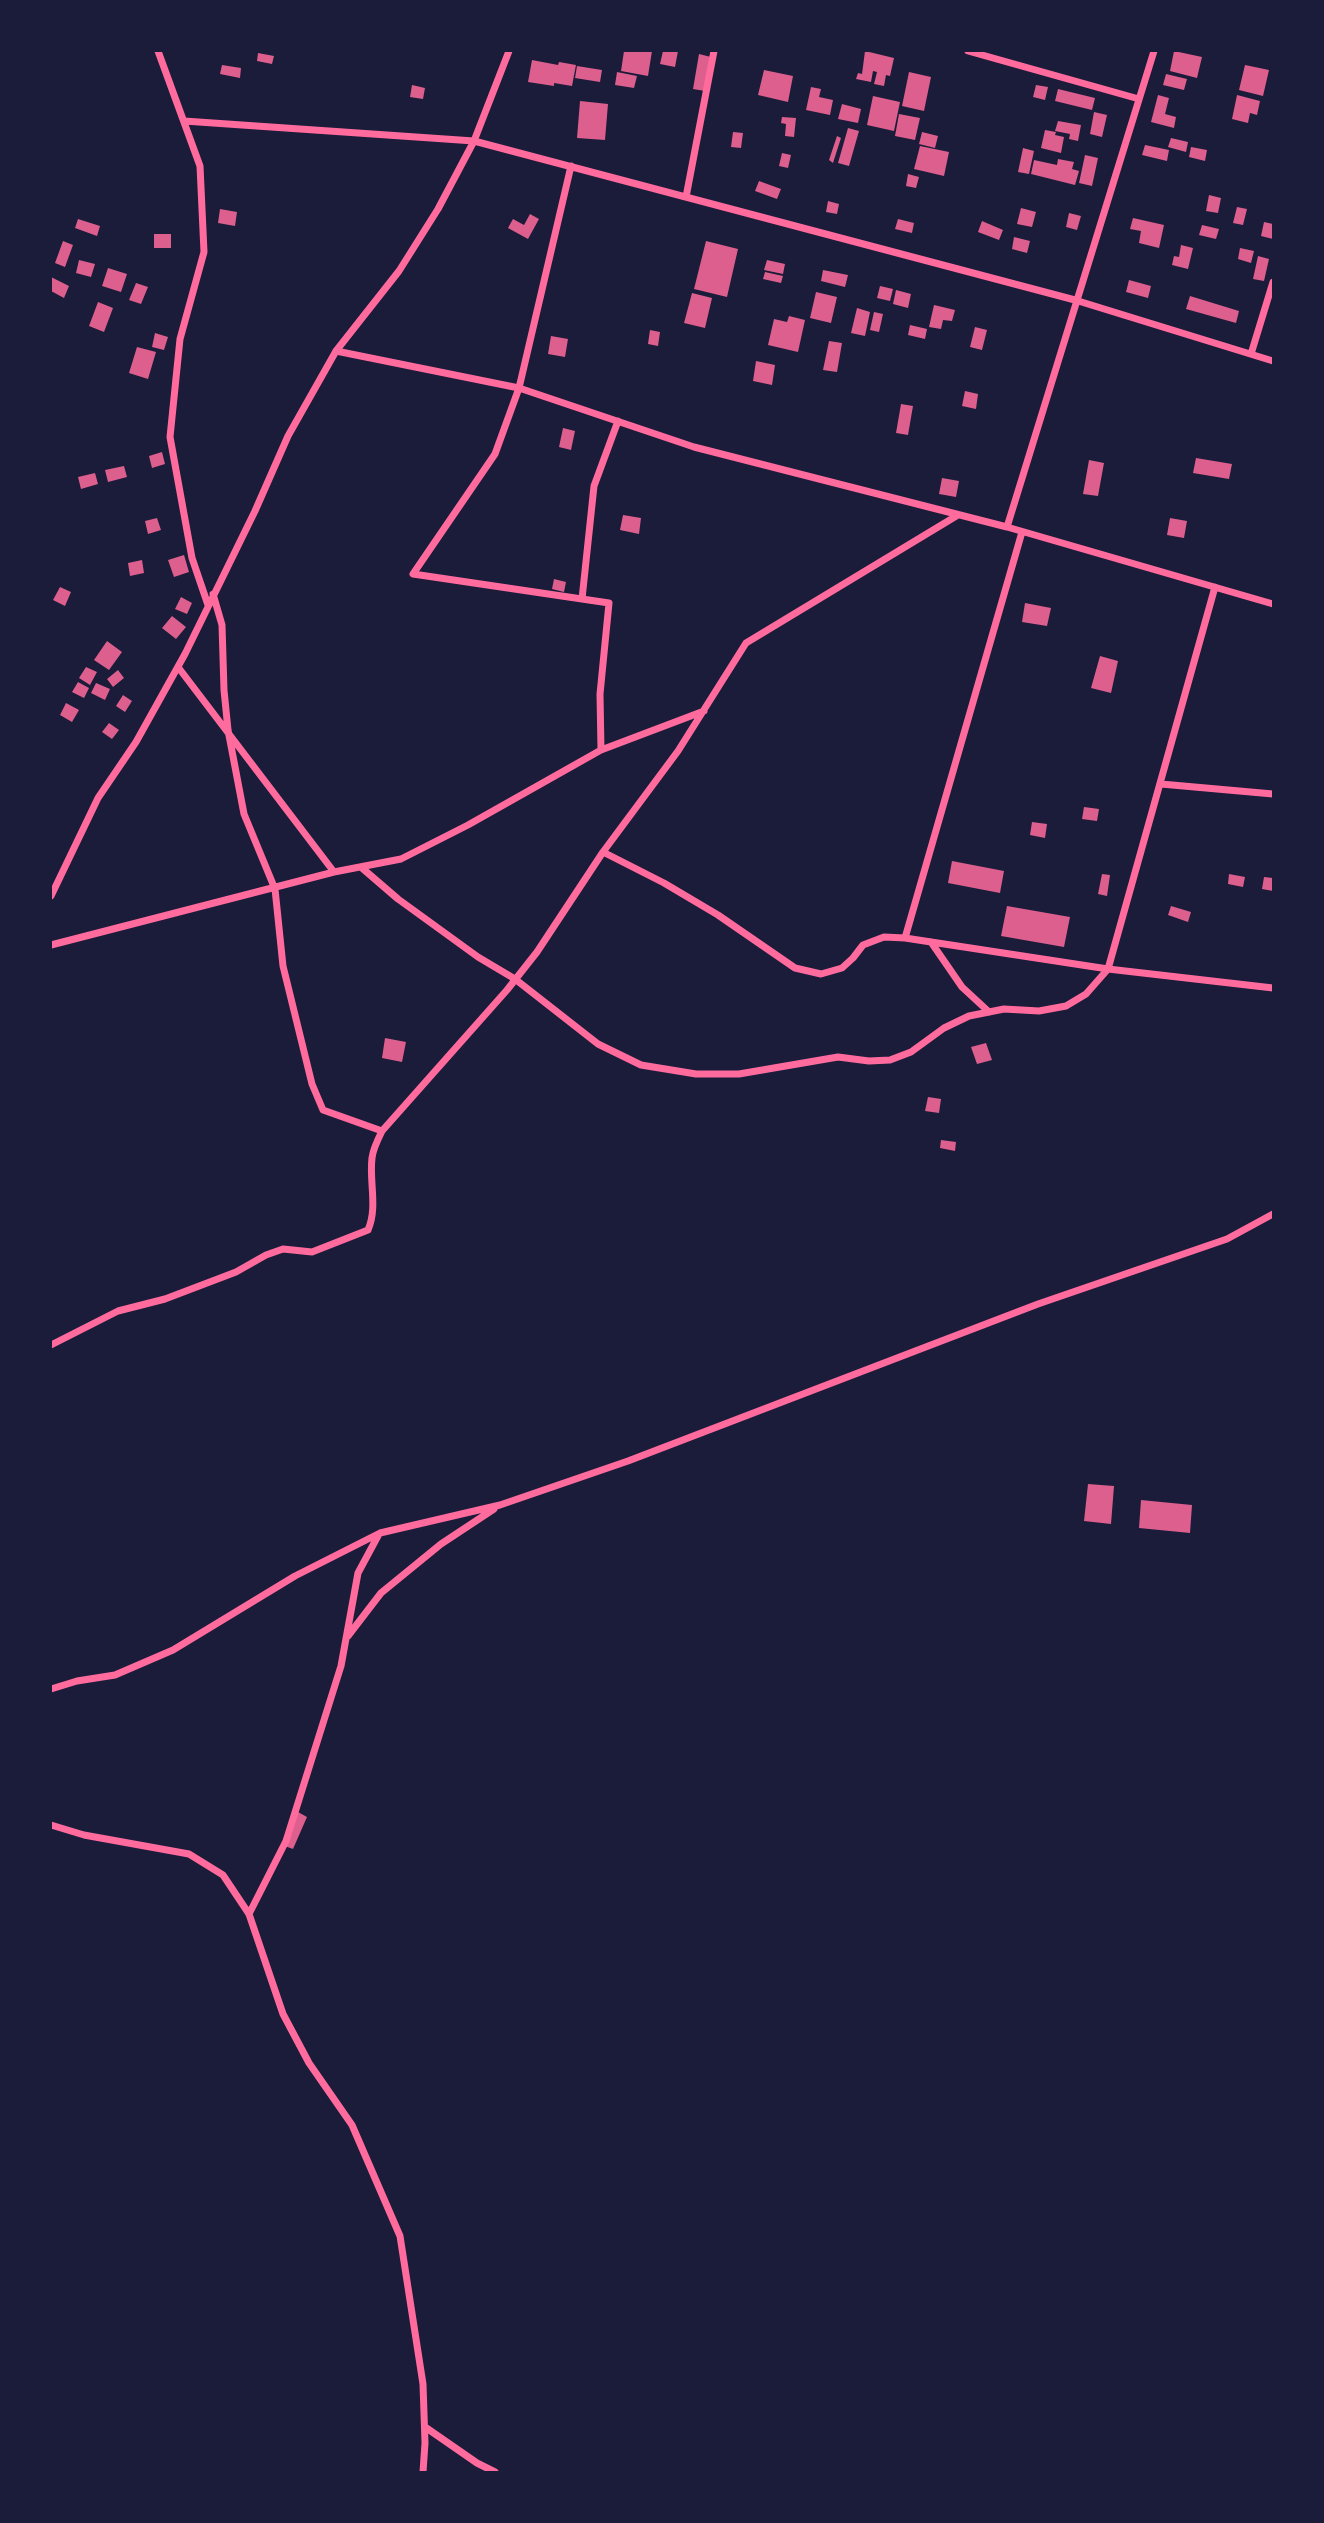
<!DOCTYPE html>
<html>
<head>
<meta charset="utf-8">
<style>
	body { margin:0 }
	#map { position:relative; width:1324px; height:2523px; overflow:hidden; background:#1b1b3a; font-family:Arial,sans-serif }
	canvas { display:block }
	.frame { position:absolute; inset:0; border:52px solid #1b1b3a; pointer-events:none }
</style>
</head>
<body>
<div id="map">
<canvas width="1324" height="2523"></canvas>
<div class="frame"></div>
</div>
<script>
const ctx = document.querySelector('canvas').getContext('2d');
ctx.lineJoin = 'round';
function fillPath(path, color) {
  ctx.fillStyle = color;
  ctx.fill(path, 'evenodd');
}
function stroke(path, color, width, dash) {
  ctx.strokeStyle = color;
  ctx.lineWidth = width;
  ctx.lineCap = dash ? 'butt' : 'round';
  ctx.setLineDash(dash || []);
  ctx.stroke(path);
}
const building = new Path2D(`
	M624,51H652L648,76L621,71Z
	M663,51H678L675,67L660,64Z
	M865,51L894,58L890,76L886,75L884,86L874,84L877,72L873,71L871,82L856,79L858,73L862,74Z
	M1174,51L1202,57L1197,78L1170,71Z
	M258,53L274,56L272,64L257,61Z
	M699,54L711,57L705,91L693,89Z
	M532,60L558,65L559,62L576,65L572,86L554,83V86L528,82Z
	M222,65L241,68L240,78L220,74Z
	M1245,65L1269,70L1263,96L1239,90Z
	M577,66L602,70L600,82L575,78Z
	M764,70L793,76L788,102L758,95Z
	M617,72L637,76L634,88L615,85Z
	M909,72L931,77L924,111L902,106Z
	M1166,74L1187,79L1184,90L1163,85Z
	M412,85L425,88L423,99L410,97Z
	M1036,85L1048,87L1045,100L1033,97Z
	M811,87L821,89L819,97L833,100L830,115L806,110Z
	M1058,89L1095,98L1092,110L1055,101Z
	M1158,95L1169,98L1165,114L1176,117L1174,128L1151,122Z
	M1237,95L1260,101L1257,115L1250,113L1248,123L1232,119Z
	M873,96L900,102L894,131L867,125Z
	M580,101L608,104L605,140L577,138Z
	M842,104L861,109L858,123L838,119Z
	M1094,112L1107,115L1102,137L1090,134Z
	M899,114L920,118L915,140L895,136Z
	M782,117L796,118L794,137L785,136L786,124L781,123Z
	M1058,121L1081,125L1078,141L1069,139L1070,134L1055,131Z
	M848,128L859,131L849,166L838,163Z
	M1045,130L1056,132L1055,135L1064,137L1061,153L1041,148Z
	M733,132L743,133L741,148L731,147Z
	M922,132L938,136L935,148L919,144Z
	M837,136L841,138L833,163L829,160Z
	M1171,138L1188,142L1186,152L1168,147Z
	M1145,145L1169,150L1167,161L1142,155Z
	M920,146L949,152L944,176L914,169Z
	M1191,147L1207,150L1205,161L1189,157Z
	M1023,148L1034,151L1029,174L1018,172Z
	M782,153L791,155L788,168L779,166Z
	M1085,155L1098,158L1092,186L1079,183Z
	M1058,159L1074,162L1072,169L1079,171L1075,185L1031,174L1034,160L1057,165Z
	M908,174L919,177L916,188L906,186Z
	M759,181L781,189L777,199L755,191Z
	M1209,195L1221,198L1218,213L1206,211Z
	M828,201L839,204L837,214L826,212Z
	M1237,207L1247,209L1243,225L1233,223Z
	M1021,208L1036,212L1032,227L1017,224Z
	M220,209L237,212L235,226L218,223Z
	M1069,213L1081,216L1077,230L1066,227Z
	M530,214L539,219L528,239L508,228L513,219L524,225Z
	M1133,218L1164,225L1159,248L1139,243L1141,231L1130,229Z
	M78,219L100,226L97,236L75,228Z
	M898,219L914,223L912,233L895,229Z
	M982,221L1003,230L999,240L978,232Z
	M1264,222L1273,224V239L1261,236Z
	M1202,225L1219,229L1216,239L1199,235Z
	M154,234H171V248H154Z
	M1014,237L1030,241L1027,253L1012,249Z
	M63,241L73,245L65,267L55,263Z
	M706,241L738,249L727,297L694,289Z
	M1181,245L1193,248L1188,269L1172,265L1174,256L1179,257Z
	M1240,248L1254,251L1251,263L1238,259Z
	M1258,256L1269,259L1264,281L1253,279Z
	M79,260L95,264L91,277L76,273Z
	M767,260L785,264L783,274L764,270Z
	M108,268L127,274L121,292L102,286Z
	M823,270L848,275L845,287L821,281Z
	M765,272L783,276L781,283L763,279Z
	M51,277L69,286L64,298L51,291Z
	M1129,280L1151,286L1148,298L1126,292Z
	M136,283L148,287L141,304L129,300Z
	M880,286L893,289L890,301L877,298Z
	M896,290L911,294L908,308L893,304Z
	M816,292L837,297L831,323L810,318Z
	M692,293L712,298L705,328L684,323Z
	M1190,296L1239,311L1236,323L1186,309Z
	M98,302L113,308L104,332L89,326Z
	M934,305L955,310L952,321L943,320L941,329L929,327Z
	M857,308L870,312L865,336L851,333Z
	M874,312L883,314L879,332L870,330Z
	M789,316L805,320L798,352L768,345L774,319L787,322Z
	M910,325L927,329L925,339L908,335Z
	M975,327L987,330L982,350L970,347Z
	M650,330L660,332L658,346L648,344Z
	M155,333L168,337L164,350L152,347Z
	M551,336L568,339L565,357L548,354Z
	M829,341L842,343L837,372L823,370Z
	M137,347L156,352L148,379L129,373Z
	M756,361L775,365L772,385L753,381Z
	M965,391L978,394L976,409L962,406Z
	M901,404L913,406L908,435L896,433Z
	M563,428L575,431L571,450L559,447Z
	M162,452L165,464L152,468L149,456Z
	M1196,458L1232,464L1229,479L1193,473Z
	M1089,460L1104,463L1098,496L1083,494Z
	M124,466L127,477L108,482L105,470Z
	M95,473L98,484L81,489L78,477Z
	M942,478L959,481L956,497L939,494Z
	M623,515L641,518L639,534L620,530Z
	M157,518L161,530L148,534L145,521Z
	M1170,518L1187,521L1184,538L1167,535Z
	M184,555L189,572L174,577L168,560Z
	M142,560L144,573L130,576L128,563Z
	M554,579L566,582L564,592L552,589Z
	M60,587L71,592L65,606L53,600Z
	M181,597L192,603L187,614L175,609Z
	M1025,603L1051,608L1047,626L1022,622Z
	M172,616L186,627L176,639L162,628Z
	M107,641L122,652L109,670L94,660Z
	M1100,656L1118,661L1111,693L1091,688Z
	M86,667L97,672L90,685L79,678Z
	M118,670L124,678L113,687L107,679Z
	M78,682L89,688L84,698L72,692Z
	M96,683L110,689L105,700L91,693Z
	M123,695L132,701L125,712L116,706Z
	M66,703L79,710L72,722L60,715Z
	M109,723L119,730L112,739L102,732Z
	M1084,807L1099,809L1097,821L1082,819Z
	M1032,822L1047,824L1045,838L1030,835Z
	M952,861L1004,871L1000,893L948,883Z
	M1102,874L1110,875L1107,896L1098,894Z
	M1229,874L1245,877L1243,887L1228,884Z
	M1264,877L1273,878V891L1262,889Z
	M1007,906L1070,917L1064,947L1001,936Z
	M1171,906L1191,912L1188,922L1168,915Z
	M385,1038L406,1042L402,1062L382,1058Z
	M986,1043L992,1060L977,1064L971,1047Z
	M928,1097L941,1099L939,1113L925,1111Z
	M941,1140L956,1142L955,1151L940,1148Z
	M1088,1484L1114,1486L1111,1524L1084,1521Z
	M1141,1500L1192,1505L1190,1533L1139,1528Z
	M298,1812L307,1817L293,1849L282,1845Z`);
const minor = new Path2D(`
	M158,51L200,166L204,252L180,339L170,437L192,558L208,605
	M968,51L1139,99
	M184,121L474,141L1075,300L1273,361
	M571,166L519,388L495,454L413,574L609,603L600,694L601,750
	M686,197L714,51
	M336,351L519,388L694,447L1007,527L1273,604
	M1251,354L1273,282
	M1007,527L1154,51
	M213,594L222,625L224,690L228,730L244,814L275,889L283,966L312,1084L323,1110L382,1131
	M582,599L594,486L618,421
	M178,667L334,872
	M1161,784L1273,794
	M603,852L664,883L718,915L795,968L821,974L842,968L853,958L863,945L884,937L905,938L1108,969L1273,988
	M362,868L398,899L478,957L515,979L598,1044L641,1065L696,1074H739L838,1057L869,1061L890,1060L911,1052L944,1028L969,1016L1004,1009L1039,1011L1066,1006L1086,994L1108,969L1215,587
	M51,896L98,798L136,742L185,654L255,511L288,436L336,351L399,271L438,209L474,141L509,51
	M905,938L1022,532
	M931,942L962,987L989,1012
	M51,945L334,872L401,859L468,825L601,750L704,711
	M51,1345L118,1311L165,1299L236,1272L266,1255L283,1249L312,1252L368,1230C378,1207 369,1182 372,1158C373,1149 378,1139 382,1131L507,990L537,952L603,852L678,751L746,643L958,515
	M348,1636L381,1593L441,1544L494,1509
	M51,1689L77,1681L115,1675L173,1650L295,1576L380,1533L500,1505L628,1461L1038,1304L1227,1239L1273,1214
	M51,1825L84,1835L189,1854L223,1875L249,1914L283,2014L309,2063L352,2125L400,2236L423,2384L425,2443L423,2472
	M249,1914L286,1841L341,1666L358,1573L379,1534
	M425,2427L477,2463L495,2472`);
fillPath(building, '#dd5f8e');
stroke(minor, '#ff6b9d', 7);
</script>
</body>
</html>
